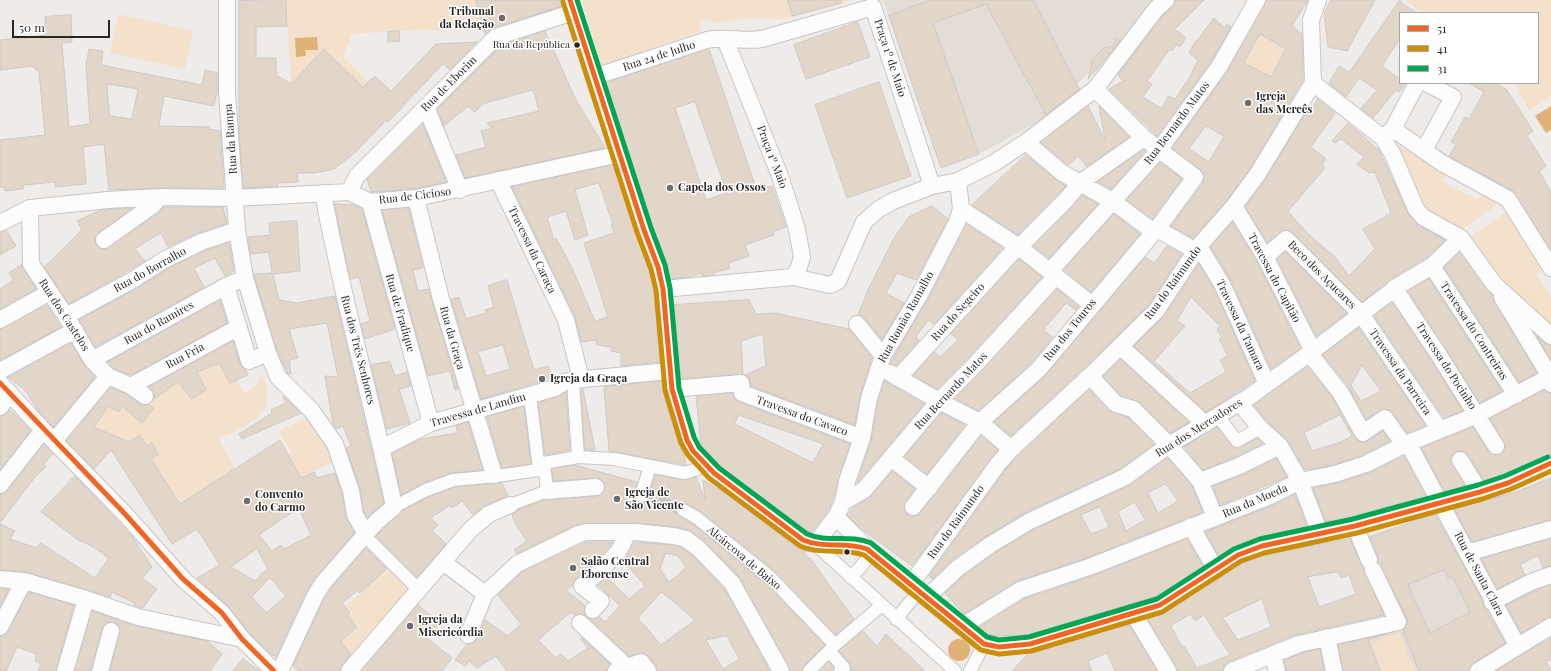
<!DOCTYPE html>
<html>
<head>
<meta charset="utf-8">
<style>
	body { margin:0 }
	#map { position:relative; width:1551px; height:671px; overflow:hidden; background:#eeebe9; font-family:"Playfair Display",serif }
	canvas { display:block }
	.legend { position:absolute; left:1399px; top:12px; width:140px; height:72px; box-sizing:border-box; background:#fff; border:1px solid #a9a9a8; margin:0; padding:5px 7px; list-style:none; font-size:12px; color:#292725 }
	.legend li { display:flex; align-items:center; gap:8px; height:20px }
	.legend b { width:20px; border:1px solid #a9a9a8 }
	.scale { position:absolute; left:12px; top:20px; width:98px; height:18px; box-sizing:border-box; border:2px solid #292725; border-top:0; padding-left:5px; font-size:12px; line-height:14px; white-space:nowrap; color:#292725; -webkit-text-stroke:3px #fff; paint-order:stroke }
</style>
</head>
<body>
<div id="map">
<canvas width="1551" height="671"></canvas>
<ul class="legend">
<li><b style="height:5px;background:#f26522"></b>51</li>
<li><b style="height:5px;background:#ce8d07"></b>41</li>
<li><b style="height:5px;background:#00a651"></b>31</li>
</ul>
<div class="scale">50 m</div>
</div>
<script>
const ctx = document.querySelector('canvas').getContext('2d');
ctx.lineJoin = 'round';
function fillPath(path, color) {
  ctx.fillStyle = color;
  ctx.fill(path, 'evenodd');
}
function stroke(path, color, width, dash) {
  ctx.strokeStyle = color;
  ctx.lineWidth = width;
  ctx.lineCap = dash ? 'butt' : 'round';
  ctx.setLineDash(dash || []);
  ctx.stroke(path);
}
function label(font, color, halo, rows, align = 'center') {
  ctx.font = font + ' "Playfair Display",serif';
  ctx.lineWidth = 3;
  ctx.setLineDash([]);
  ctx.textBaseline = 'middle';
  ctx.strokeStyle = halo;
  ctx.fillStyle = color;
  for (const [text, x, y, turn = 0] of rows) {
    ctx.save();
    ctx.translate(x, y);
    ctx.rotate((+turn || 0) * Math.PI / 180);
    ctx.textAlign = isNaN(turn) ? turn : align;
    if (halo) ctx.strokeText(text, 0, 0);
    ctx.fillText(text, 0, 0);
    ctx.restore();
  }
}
const built = new Path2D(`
	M883,0H1162L1093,74L1087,75L1077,84L1082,92L1047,117L979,154L941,168Z
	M1454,538L1509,647L1471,671H1336L1330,642L1400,624L1379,577L1426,557L1423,551Z`);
const green = new Path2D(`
	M286,0H476L484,30H416L352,34L343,56L374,88L372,96L324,50L291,84Z
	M582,0H853L784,19L749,18L718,23L708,19L701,22L699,31L602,67Z
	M1405,0H1551V96L1529,110L1518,91L1520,88L1514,83H1538V13H1422Z
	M118,14L193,31L185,69L110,53Z
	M1260,34L1286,49L1271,77L1244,63Z
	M1395,144L1448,172L1442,182L1479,200L1483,193L1500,202L1460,231L1420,207Z
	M1509,210L1546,268L1536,274L1551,297V324L1509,289L1467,239Z
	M220,360L230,383L237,380L244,394L258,385L262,372C264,380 268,389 267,397C267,420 236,430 219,439L235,469L180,504L151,459L158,454L152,444L147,446L140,435L114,451L111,435L90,424L95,419L99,421L101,417L98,414L104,404L119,412L124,405L128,411L142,423L154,408L150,405L155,397L179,382L193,399L206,390L197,373Z
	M313,415L338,460L300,477L288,454L291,452L279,431Z
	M392,568L410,588L353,658L342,642L359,627L350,617L352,613L345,606Z
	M1399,632L1415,671H1382L1371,643Z`);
const water = new Path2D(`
	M317,37L318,50H305L306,56L296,57L295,38Z
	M1551,106V130L1546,133L1535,116Z
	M948 650a11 11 0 1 1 22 0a11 11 0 1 1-22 0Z`);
const building = new Path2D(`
	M286,0L287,26L256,27V58H276V75L291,84L324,49L363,87L375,76L391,91L436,44L477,42L450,70L443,64L388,122L386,120L356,152L334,169L315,173H297L298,182L278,183V186L243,188L239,132V1Z
	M476,0H561L562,6L493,28L485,34Z
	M788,0H841V3L793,16Z
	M930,0H1033L1079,89L1046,115L986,4L933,23L979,154L941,168L889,16Z
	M1175,0H1204L1175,29L1186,38L1180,47L1176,44L1172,51L1170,49L1147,81L1152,84L1143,97L1162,109L1168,96L1175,99L1190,77L1198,60L1189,53L1194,44L1214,18L1225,28L1227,24L1231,27L1211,62L1157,136L1109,89L1123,81L1118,75L1163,15L1173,7Z
	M1266,0H1308L1292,26L1302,34L1303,80L1249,170L1227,200L1193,238L1171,226L1203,183L1204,174L1172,148L1227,72ZM1260,34L1286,49L1271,77L1244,63ZM1206,126L1224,136L1209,162L1189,149Z
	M1331,0H1375L1347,51L1328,47L1324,15Z
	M1400,0V2L1417,13H1400V38L1382,66L1400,79V83H1406L1399,92L1396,90L1373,118L1361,108L1377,90L1359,78L1346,97L1329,83L1339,66L1349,72Z
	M71,15L72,42L62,43L69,127L90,124L86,65L89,49L103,51L101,65L202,85L205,70L218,73V88L214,106L164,96L159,126L209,127V129L220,131L224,188H160L109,190L104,144L83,147L86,184L55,187V182L23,185V189L5,191L4,187H0V140L45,135L39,72L32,66L0,70V40L46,35L45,17ZM107,84L138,89L132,119L110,116Z
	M858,22L870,57L806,79L794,45Z
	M399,31L400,41L388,42V32Z
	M545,31L576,100L605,148L465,178L456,155L486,147L481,131L492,128L487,123L539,111L533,90L485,103L474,112L468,106L444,126L437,109L501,45Z
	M1117,39L1120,41L1088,79L1093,59L1104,48L1112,46Z
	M709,49L757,191L772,186L786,227L773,232L774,235L745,245L749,256L728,263L730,268L713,273L714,275L702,276L701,273L689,277L670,279L606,83ZM695,102L727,193L706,200L675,108Z
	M879,82L911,176L847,198L815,105Z
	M1469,83H1495L1507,90L1533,131L1527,136L1546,166L1539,171L1551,192V250L1513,191L1449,156L1456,144L1451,142L1465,117L1469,119L1484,92Z
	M1318,99L1335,113L1311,147L1326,159L1322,165L1325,168L1288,211L1308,234L1335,257L1349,276L1375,249L1363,229L1391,213L1375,172L1369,173L1357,164L1364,157L1341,139L1335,143L1332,141L1348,123L1379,150L1409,215L1418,225L1445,240L1426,258L1389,280L1362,302L1292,232L1284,230L1267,243L1245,207L1265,180L1308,109V117Z
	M1088,106L1105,140L1099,106L1129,137L1087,166L1078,156L1068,165L1041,142Z
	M423,124L446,182L415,189L371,192L367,179Z
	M1144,150L1145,151L1111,189L1098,182Z
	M1026,155L1055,179L1066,186L1018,235L972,205Z
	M1160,163L1182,179L1152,219L1127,200Z
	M613,165L649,270L654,290L660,362L621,366V353L611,351V347L597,345L596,340L581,342L575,316L512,187ZM599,183L613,225H611L614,233L584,243L608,317L595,321L571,266L556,238L554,240L547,217L566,211L575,240L588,235L575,190Z
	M1082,195L1098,204L1049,258L1033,246Z
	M335,204L354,205L362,209L395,329L365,339L361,324L370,321L359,277L350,279Z
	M932,206L948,219L916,280L897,273L886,293L904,303L882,339L864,318L858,315L868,290L894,238L909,217Z
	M164,207H223L227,223L198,233L168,247L161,233L150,239L135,249L145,261L69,304L44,267L82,230L77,221L101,210L132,208L96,236V245L100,248L105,249L159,213Z
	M409,208L423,268L413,270L418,291L429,289L458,389L455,390L450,371L428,376L382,210Z
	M1114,214L1140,234L1091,292L1064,270Z
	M297,221L300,271L273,274L279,300L297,303L335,296L384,503L367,518L364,512L360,488L346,448L351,446L343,426L336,429L335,425L333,424L325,376L338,377L327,323L289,329L298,358L289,360L291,374H288L277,350L254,276V274L272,273L269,252L251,254L248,237L270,235L269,223Z
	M1233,222L1257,262L1301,348L1271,369L1232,282L1211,247Z
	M966,224L1003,248L934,324L928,320L916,337L919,340L896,366L890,364L927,300Z
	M6,230L16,246L0,255V232Z
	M229,243L234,271L225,276L215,258L194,268L204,287L95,347L79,320L136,289L169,268L205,251Z
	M1167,246L1182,254L1149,305L1083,369L1011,436L994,422L1046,375L1145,257L1154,263Z
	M1286,252L1347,313L1316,336L1277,259Z
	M1460,252L1493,296L1494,302L1537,373L1519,382L1444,267Z
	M1019,259L1042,277L967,359L937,389L913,375L934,352L940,357L958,340L951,334Z
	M1199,264L1215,290L1255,381L1206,412L1134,346L1164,316ZM1191,297L1220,326L1217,330L1222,337L1219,339L1228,356L1220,360L1226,372L1190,393L1154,361L1185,326L1177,321Z
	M22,265L36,289L0,309V289L14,280L9,273Z
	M1429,279L1502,391L1480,403L1408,291Z
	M507,280L534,370L548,366L552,378L481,399L451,299L459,297L466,319L486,313L485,310L494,307L488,286ZM503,345L510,369L486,376L478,352Z
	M1057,289L1079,307L1076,310L1066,303L1043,330L1053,337L1032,362L979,411L955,398Z
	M220,300L227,323L131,375L113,368L108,362Z
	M749,300L756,314L775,313L849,329L872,358L860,395L855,425L751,386L749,378L745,375L766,366L763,334L741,341L743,374L681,379L674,305Z
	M1392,302L1429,357L1463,411L1444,418L1374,316Z
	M47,305L61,327L0,360V329Z
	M1359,328L1426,426L1407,433L1392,412L1385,409L1366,419L1348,386L1323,355ZM1362,365L1381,391L1361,401L1351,386Z
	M1537,336L1545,343L1551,345V360Z
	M233,341L240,364L246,370L248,375L230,383L219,363L197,372L206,390L192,399L178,382L154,399V392L149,387Z
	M71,343L84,365L95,377L53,427L39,412L25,390L8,377Z
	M1120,359L1189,422L1170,433L1139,402L1121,396L1103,376Z
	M390,362L395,376L407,372L411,386L399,389L410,423L387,429L371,365Z
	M1308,366L1332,397L1358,441L1363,442L1368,441L1383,431L1390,441L1362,455L1333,465L1305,470L1288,441L1267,421L1254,405ZM1340,415L1352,436L1341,442L1312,451L1304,433Z
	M662,381L663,392L678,443L684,455L686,465L609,451L604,387Z
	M885,381L924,404L857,483L871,441L878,400Z
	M111,388L126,394L140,404L149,405L154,408L142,423L122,406L119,412L108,406L94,427L129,442L140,435L147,446L152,443L158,454L151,459L180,504L280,440L301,478L314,472L317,478L335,473L342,493L346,517L354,533L315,578L306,592L276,657L274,655L273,656L249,633L228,606L197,578L220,565L197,529L172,544L111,450L94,469L67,441ZM299,508L311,535L284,549L281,545L272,551L259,535ZM257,549L268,569L262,573L255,581L231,567ZM270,578L286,596L266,613L252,597Z
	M581,389H583L595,450H585Z
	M1089,389L1109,411L1128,417L1154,444L1120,469L1026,512L985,537L952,560L932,579L929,576L1005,470L1018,456Z
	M1544,390L1551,393V454L1507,473L1484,481L1468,455L1460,451L1455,452L1451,456V461L1465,486L1445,492L1421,448L1473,427L1488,451L1496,455L1501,454L1504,451L1505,445L1490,419Z
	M566,392L570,450L545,455L538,403L558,397Z
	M732,393L734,398L739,402L850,444L830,508L811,533L720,466L701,445L696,396ZM739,415L823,444L813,463L735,424Z
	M283,396L301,413L242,439L239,434L272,413L271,410L286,403Z
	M524,407L531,464L502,468L487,417Z
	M10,410L31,430L0,470V416L4,415Z
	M941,413L965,425L927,474L905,457Z
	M468,422L483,470L451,473L423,483L401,495L392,453L421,439L458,433L456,426Z
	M1217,427L1234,448H1240L1257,438L1263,444L1235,457L1203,470L1184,447Z
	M981,436L998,450L912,566L859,527L847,515L854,507L871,496L892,471L915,489L904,506L907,515L917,516L936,494Z
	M44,444L53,454L44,464L46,466L32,481L0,523V494L7,491Z
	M1404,456L1426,497L1326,522L1313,488L1338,483L1369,473Z
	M1168,458L1192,486L1203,512L1089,557L1017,581L964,614L945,593L964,575L995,553L1034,529L1129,486ZM1166,484L1178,501L1158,513L1148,493ZM1135,502L1145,520L1126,531L1118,512ZM1100,507L1109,527L1091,534L1081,515Z
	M1276,458L1287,477L1220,505L1213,486L1243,475Z
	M574,465L637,482L634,497L639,503L646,502L648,499L655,475L684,480L696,477L705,500L703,480L729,496L797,548L806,551L804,554L809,558L807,562L810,558L854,619L836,635L775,571L702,512L683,503L676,507L677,514L693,524L765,583L825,645L804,666L802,671H790L739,577L705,541L689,530L675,527L636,523H586L575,525L517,554L514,550L527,541L516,525L512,515L518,510L545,500L597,496L604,491L605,486L600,478L553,481L552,469Z
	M75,476L132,536L152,567L142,578L157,589L143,608L134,605L135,603L112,592L110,597L26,572L0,570V524L15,531L10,539L37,548L41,543L95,578L109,558L90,545L78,540L41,512Z
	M1551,478V520L1472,542L1454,509L1516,492Z
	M502,483L508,496L485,505L473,515L462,501L452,508L450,505L431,518L438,525L432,530L446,544L417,577L376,536L402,511L429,497L455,487Z
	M1295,494L1307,527L1259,537L1235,546L1219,556L1205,532L1274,505Z
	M1435,514L1483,601L1484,607L1505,643L1473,663L1469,671H1419L1403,630L1407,624V618L1378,562V556L1370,537ZM1444,570L1448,578L1453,577L1470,612L1430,633L1408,585Z
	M1187,539L1203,566L1156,596L1028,635L994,636L984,633L978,628L1024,599L1095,575Z
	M1350,539L1384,615L1295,635L1228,662L1224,665L1223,671H1177L1148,619L1165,613L1242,564L1265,555ZM1338,572L1341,578L1349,575L1356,594L1319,607L1308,577ZM1262,599L1271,627L1238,640L1223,618ZM1191,614L1195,621L1204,615L1230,655L1197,668L1184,646L1182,647L1171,626Z
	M1551,539V566L1543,568L1538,555L1520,565L1525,575L1497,589L1481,559Z
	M587,542H613L592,566L576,579L573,585L566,590L585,606L584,613L586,616L582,614L575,615L571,612L538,640L556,658L561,654L568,661L588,648L580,639L582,638L610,664L607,671H507L496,656L477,668L469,661L466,666L455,660L467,644L473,643L477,639L485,620L508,636L521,624L498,595L522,572Z
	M634,542L672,545L682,548L692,555L724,589L770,671H657L656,665L648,656L643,653L629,656L589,618L596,619L599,617L605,622L620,606L598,585L607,577L629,599L645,586L623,560ZM666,553L678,556L686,568L669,582L660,569ZM662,592L695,620L661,645L638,618ZM727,636L739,659L723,669L706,640Z
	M366,548L387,569L360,593L357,591L342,603L350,613L348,615L357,627L341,642L351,654L342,665L340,671H298L293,666L323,601L331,589Z
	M1551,585V617L1521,633L1506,605L1535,591Z
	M0,589H9L0,606Z
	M29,592L74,605L56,671H38L41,664L35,661L37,654L17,647L6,671H0V636L8,631Z
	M418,605L440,623L427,638L452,658L442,671H362Z
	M92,611L136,626L207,641L222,654L210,671H110L120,629L117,624L109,622L102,628L91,671H75Z
	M1129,624L1157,671H1115L1107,653L1088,661L1092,671H1012L1028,654Z
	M863,631L877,646L886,634L925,671H851L850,663L839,651Z
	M1386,634L1368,640L1380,671H1343L1338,645Z
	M1551,637V660L1546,661L1551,671H1496Z
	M1320,649L1324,671H1286L1284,660L1302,653Z
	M243,659L260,671H233Z
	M829,662L834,667L833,671H820Z`);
const pedestrianTunnel = new Path2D(`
	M641,496L683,510`);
const pedestrian = new Path2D(`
	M573,380L578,457
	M530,395L539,470
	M1218,416L1237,441L1260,428
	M641,496L650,466
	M510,505L547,491L544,463
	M394,507L426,490L453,480L497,476L539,470L544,463L578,457L614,459L685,473L707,466
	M683,510L697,518L770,577L835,645
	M365,536L418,589
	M815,544L955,671
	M851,578L868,558
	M896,619L914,597
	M829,651L844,668L840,671
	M809,671L835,645L882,605
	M970,671L982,648`);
const minor = new Path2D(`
	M227,0V92L237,230L245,278L268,353L278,377L312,411L335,444L351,491L355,515L366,534
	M570,0L594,77L644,230L658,267L663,289L672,389L687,440L693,451L714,473L803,540C822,551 846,539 866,548
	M725,39L780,176L797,229L802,257L798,270L793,277
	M594,77L707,40C725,36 744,42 762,39L873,7L932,186
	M1313,83L1383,138L1393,155L1416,209L1423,217L1461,238L1494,284L1551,336
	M1095,89L1144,138L1195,177L1157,229
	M426,107L460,190
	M1393,129L1417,83
	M1383,138L1393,129L1442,163L1508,199L1551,268
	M1026,142L1061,172L1112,201L1154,232L1157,229L1196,251
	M1424,150L1453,97L1426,83
	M498,180L566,320L581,379
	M349,192L357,176L496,37L574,12
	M416,198L441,299L494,475
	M370,202L431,423
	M1234,206L1265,257L1313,351
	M30,208L31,264L66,316L92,360L108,376L131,386L145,396
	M961,209L1019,247L1091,304
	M0,223L30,208L108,200L160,197L235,198L349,192L370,202L416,198L620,154
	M104,240L153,205L160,197
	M1199,246L1223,286L1267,384
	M1019,247L1066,200L1081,182L1144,138
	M1265,257L1286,239L1361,314L1440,430
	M1432,266L1516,395
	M1050,271L1159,150L1219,67L1257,0
	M226,286L249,361L268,353
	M1394,288L1437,352L1496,446
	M663,289L793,277L830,285L838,281L864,222L879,209L893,201L932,186L958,181L994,163L1026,142L1095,89L1156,9L1166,0
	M1502,297L1545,368L1551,384
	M66,316L131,281L164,260L201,242L237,230
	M0,320L50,292
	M857,324L883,356
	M1120,346L1205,424
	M1309,353L1340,392L1363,433L1385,418L1402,442L1409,445L1517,645
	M92,360L226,286L245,278
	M0,371L75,330
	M890,373L939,401L980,422L1011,449
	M1090,376L1116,404L1133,409L1169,445L1200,481L1215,517
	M898,378L1018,246
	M0,383L43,430L125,514L183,579L222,613L242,639L274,671
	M131,386L239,327
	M672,389L741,383L742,393L862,438
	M1239,402L1260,428L1280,446L1300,481L1320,533
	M0,407L10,393
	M54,441L108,376
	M382,448L431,423L555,388L564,382L573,380L670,371
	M891,458L929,488
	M1460,460L1480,492
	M1200,481L1239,466L1280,446
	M0,485L43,430
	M547,491L596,487
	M843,502L864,490L939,401L974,366L1056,276
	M913,507L980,422L1039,369L1154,232
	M836,517L872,553L979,641C996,650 1012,646 1030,644L1160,605L1238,555L1262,546L1355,526L1480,492L1508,483L1551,463
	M1191,526L1216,570
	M1355,526L1369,560
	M815,544L836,517L843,502L847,481L862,438L869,398L883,356L919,296L957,222L961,209L958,181
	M1467,553L1551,529
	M443,562L485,594
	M0,579L24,581L86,599L138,617L242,639
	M911,584L998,464L1011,449L1090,376L1156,311L1199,246L1234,206L1257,175L1313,83L1311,20L1318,0
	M926,598L958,568L990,545L1030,521L1125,477L1169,445L1249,397L1314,350L1398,286L1432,266L1461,238
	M1492,602L1531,582L1551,575
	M593,610L601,601L582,586L598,573L619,551L628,532
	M1133,613L1168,671
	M580,623L626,666
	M0,627L24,581
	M961,627L1020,590L1092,566L1270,496L1300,481L1335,474L1366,464L1406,444L1477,415L1551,376
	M468,635L485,594L517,564L579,534L586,532H635L674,536L686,539L698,548L732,583L781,671
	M1327,637L1334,671
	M1273,656L1277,671
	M65,671L86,599
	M100,671L111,631
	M280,671L315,596L323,583L377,521L394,507C373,402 342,299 323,193
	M349,671L471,529L489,514L510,505
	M616,671L641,662L648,671
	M1232,671L1299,644L1398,622L1373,570
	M1478,671L1551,626`);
const bus1 = new Path2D(`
	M570,0L644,230L658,267L663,289L672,389L687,440L693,451L714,473L803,540C824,549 846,541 867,549L984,644L999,647L1030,644L1160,605L1238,555L1262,546L1355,526L1480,492L1508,483L1551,463
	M0,383L125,514L183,579L222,613L242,639L274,671`);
const bus2 = new Path2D(`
	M563,2L637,232L651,269L656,290L665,390L681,443L688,455L709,478L800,546C820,555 843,548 864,555L981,650L999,654L1031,651L1162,612L1241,561L1264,553L1357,533L1482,499L1511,489L1551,471`);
const bus3 = new Path2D(`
	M577,0L651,228L665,265L670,288L679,388L694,437L699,447L719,468L807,534C827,543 850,534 871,543L987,637L999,640L1029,637L1157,599L1234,549L1260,539L1353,519L1478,485L1505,476L1548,457`);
const markers = [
	[502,18,4,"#6e6c6a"],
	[577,45,3.5,"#292725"],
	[1248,103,4,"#6e6c6a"],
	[670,188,4,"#6e6c6a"],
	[542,379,4,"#6e6c6a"],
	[617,499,4,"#6e6c6a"],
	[247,501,4,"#6e6c6a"],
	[847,552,3.5,"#292725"],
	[573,568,4,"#6e6c6a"],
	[410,626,4,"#6e6c6a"]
];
const busNames = [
	["Rua da República",570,45]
];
const poiNames = [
	["Tribunal",494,12,"right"],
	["da Relação",494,25,"right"],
	["Igreja",1256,97],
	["das Mercês",1256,110],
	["Capela dos Ossos",678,188],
	["Igreja da Graça",550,379],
	["Igreja de",625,493],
	["São Vicente",625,506],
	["Convento",255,495],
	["do Carmo",255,508],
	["Salão Central",581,562],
	["Eborense",581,575],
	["Igreja da",418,620],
	["Misericórdia",418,633]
];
const streetNames = [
	["Rua 24 de Julho",659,56,-18],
	["Praça 1º de Maio",890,58,72],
	["Rua de Eborim",449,84,-45],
	["Rua Bernardo Matos",1177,123,-53],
	["Rua da Rampa",231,139,-94],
	["Praça 1º Maio",772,157,69],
	["Rua de Cicioso",415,196,-7],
	["Travessa da Caraça",532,250,64],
	["Rua do Borralho",150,270,-29],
	["Beco dos Açucares",1322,275,45],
	["Travessa do Capitão",1274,278,62],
	["Rua do Raimundo",1173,283,-54],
	["Rua do Segeiro",958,312,-48],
	["Rua de Fradique",400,313,74],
	["Rua dos Castelos",64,315,57],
	["Rua Romão Ramalho",906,317,-61],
	["Rua do Ramires",159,323,-29],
	["Travessa da Tamara",1240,325,65],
	["Rua dos Touros",1070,330,-51],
	["Travessa do Contreiras",1474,331,57],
	["Rua da Graça",452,338,74],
	["Rua dos Três Senhores",358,350,76],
	["Rua Fria",185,356,-28],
	["Travessa do Pocinho",1446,366,57],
	["Travessa da Parreira",1400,372,56],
	["Rua Bernardo Matos",951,391,-47],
	["Travessa de Landim",478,410,-16],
	["Travessa do Cavaco",802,416,20],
	["Rua dos Mercadores",1199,428,-32],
	["Rua da Moeda",1255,501,-23],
	["Rua do Raimundo",956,522,-54],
	["Alcárcova de Baixo",744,558,40],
	["Rua de Santa Clara",1479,574,62]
];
fillPath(built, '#e4ddd6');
fillPath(green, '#f4e1cc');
fillPath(water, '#e1b277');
fillPath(building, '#e2d6c9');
stroke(building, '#ccc9c7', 1);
stroke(pedestrianTunnel, '#c7c4c2', 12, [12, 6]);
stroke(pedestrian, '#c8c5c3', 14);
stroke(minor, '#c8c5c3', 18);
stroke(pedestrian, '#fcfcfc', 12);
stroke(minor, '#fcfcfc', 16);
stroke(bus1, '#f26522', 5);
stroke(bus2, '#ce8d07', 5);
stroke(bus3, '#00a651', 5);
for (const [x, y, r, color] of markers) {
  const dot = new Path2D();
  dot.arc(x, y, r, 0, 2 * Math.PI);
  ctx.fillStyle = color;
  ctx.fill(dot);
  stroke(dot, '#fff', 1.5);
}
label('10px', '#292725', '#fff', busNames, 'right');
label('bold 11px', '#292725', '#fff', poiNames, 'left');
label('11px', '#292725', '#fff', streetNames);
</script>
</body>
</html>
